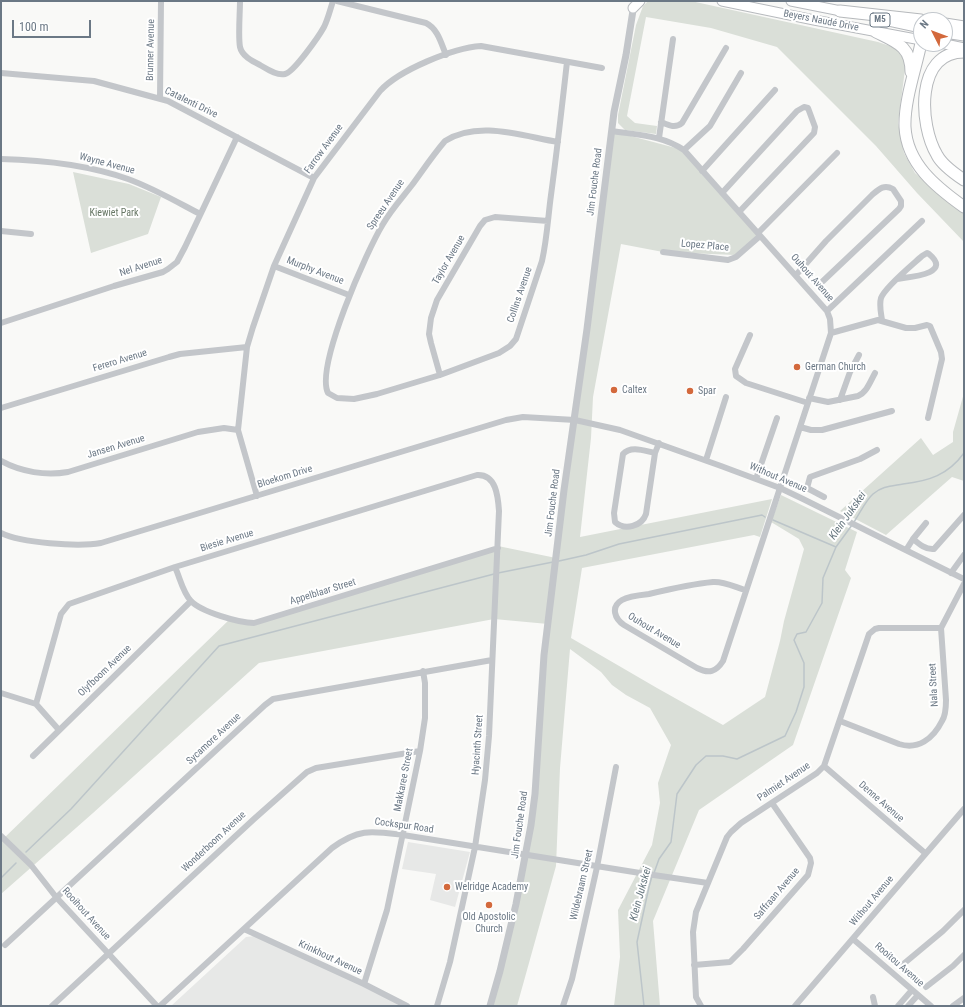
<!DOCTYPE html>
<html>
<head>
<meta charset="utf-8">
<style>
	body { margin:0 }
	#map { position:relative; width:965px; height:1007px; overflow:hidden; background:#f9f9f7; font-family:"Roboto Condensed",sans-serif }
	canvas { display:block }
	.frame { position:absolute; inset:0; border:2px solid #6b7885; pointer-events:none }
	.north { position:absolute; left:913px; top:12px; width:40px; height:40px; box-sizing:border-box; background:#fff; border:1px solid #c4c9ce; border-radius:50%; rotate:312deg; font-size:11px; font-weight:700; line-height:16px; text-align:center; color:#6b7885 }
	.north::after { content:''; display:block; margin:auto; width:14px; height:18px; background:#d3693c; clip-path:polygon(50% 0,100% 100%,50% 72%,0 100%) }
	.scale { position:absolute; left:12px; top:20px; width:79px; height:18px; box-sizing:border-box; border:2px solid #6b7885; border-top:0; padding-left:5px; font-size:12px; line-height:14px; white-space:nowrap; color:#6b7885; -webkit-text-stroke:3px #fff; paint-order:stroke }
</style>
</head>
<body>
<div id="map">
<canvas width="965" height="1007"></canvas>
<div class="frame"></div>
<div class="north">N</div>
<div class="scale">100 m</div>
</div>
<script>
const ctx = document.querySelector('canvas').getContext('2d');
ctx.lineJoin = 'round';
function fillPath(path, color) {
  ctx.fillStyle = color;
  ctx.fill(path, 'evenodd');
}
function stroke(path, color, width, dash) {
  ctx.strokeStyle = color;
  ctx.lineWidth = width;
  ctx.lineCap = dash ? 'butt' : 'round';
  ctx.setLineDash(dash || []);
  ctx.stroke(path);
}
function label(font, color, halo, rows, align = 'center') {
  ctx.font = font + ' "Roboto Condensed",sans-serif';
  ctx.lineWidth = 4;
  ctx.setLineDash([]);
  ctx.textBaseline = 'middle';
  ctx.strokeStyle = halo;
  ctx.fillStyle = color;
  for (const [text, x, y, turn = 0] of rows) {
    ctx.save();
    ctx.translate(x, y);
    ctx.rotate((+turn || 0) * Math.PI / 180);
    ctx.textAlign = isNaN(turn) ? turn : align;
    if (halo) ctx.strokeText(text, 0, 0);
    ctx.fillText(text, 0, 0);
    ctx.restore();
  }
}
const built = new Path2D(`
	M408,842L470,852L455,907L430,900L436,874L402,869Z
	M255,936L296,953L411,1006H171L246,937Z`);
const green = new Path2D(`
	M648,1H691L878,42L896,48L906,62L898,123L904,153L915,173L964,213V242L917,193L876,146L777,47L711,28L646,17L627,116L635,123L657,126L656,134L625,130L618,123V115L636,25L643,6Z
	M612,131L687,151L762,234L735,255L663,252L621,244L593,397L591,438L580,537L772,499L760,537L754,535L582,568L571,638L657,688L723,725L765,697L780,641L784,621L804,549L799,539L771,522L781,495L857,532L845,570L851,578L793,745L699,810L653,921L660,1006H614L620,957L618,910L652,845L660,803L658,783L671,745L650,708L626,695L612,685L601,672L570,649L560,768L556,866L517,1006H491L532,824L548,624L494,619L259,663L93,813L1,894V841L231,618L254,621L498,546L556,558Z
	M73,172L129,184L161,197L148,234L91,253Z
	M964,393V481L952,477L886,535L840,511L921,438L933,455L953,442V432Z`);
const stream = new Path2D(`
	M773,520L836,547
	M854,522C860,513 866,500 873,494C882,486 892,486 903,484C929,481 948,475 964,453
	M559,561L586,555L619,544L762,515L765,517
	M498,573L553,562
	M26,852L71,809L219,646L494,574
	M654,873L659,859L671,842L677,794L696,765L706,756H723L737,759L785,736L796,712L804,687V663L794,640L797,634L806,632L822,603L823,578L836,547L852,525
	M1,878L16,863
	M644,1006L637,942L649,887L652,876`);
const minor = new Path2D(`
	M240,1C240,13 238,36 240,47C242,56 252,61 260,65C267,69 277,76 285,74C294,72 319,36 324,27C328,19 330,10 333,1
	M337,1L426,23C438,29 441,43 446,55
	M1,73L94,81L168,101L314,178
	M160,98L161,1
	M661,122C668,125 675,129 682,123L726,48
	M612,131C637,135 662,135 684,150L827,311L830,319L831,333L723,661C716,672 709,674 697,668L624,625C615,619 610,607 622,600C629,596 640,595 649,594C670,589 691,584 713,582C723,581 735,587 745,590
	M659,138L673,39
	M558,142C522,136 478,120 445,141C433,155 423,170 412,185C402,198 391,210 383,224C367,250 315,367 328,393L337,398L354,399L377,394L440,375L499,353L510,346L516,339L542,261C547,239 548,217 551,195C557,151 562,106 567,62
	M684,150L710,126L741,73
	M1,159C44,160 88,165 128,179C153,188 177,202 200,214
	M702,171L775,90
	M722,193L797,111L804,107L808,108L815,127L814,133L739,212
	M1,231L31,234
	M758,233L837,153
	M663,252L728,260L736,257L760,236
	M274,266L349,295
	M796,275L826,241L872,195C879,189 884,184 893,189L901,201V206L899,209L823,281
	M827,311L922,221
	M882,320C881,313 879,305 881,298C885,287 912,265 922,256L927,253L929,254C953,274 910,277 897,279
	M1,323L114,286L163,272L168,269L177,262L185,247L237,137
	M831,333L878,320L906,328H915L927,325L930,326L941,352L942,359L928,418
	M750,335L735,369L736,376L746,383L808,403
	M440,375L431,343L429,334L431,318L437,300L480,226L485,220L495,217L548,221
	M809,398L828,402L858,396C867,392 870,382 875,373
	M840,400L850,372L859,355
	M1,408L169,357L180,354L247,347
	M800,427L811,430H822L892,411
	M655,453C645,451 631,445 623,454L614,513L615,522C625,531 642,526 646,514L655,453L659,443
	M706,460L726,397
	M1,461C21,472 46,476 68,472L198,432L224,428L238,430
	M756,479L777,418
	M257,496L238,430L247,347L253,327L274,266L314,178L380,91C399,70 453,48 481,46L602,68
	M824,497L807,488L810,477L860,459L877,450
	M1,533C21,543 78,547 101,543L506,420L523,417L575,420L620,430L721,466L780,488L803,499L964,579
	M913,539L926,523
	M906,550L913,539C919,544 926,550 934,549L964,515
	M175,567C180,578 183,593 191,601C201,612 240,623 254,623L498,548
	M951,573L964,555
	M1,693L36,704L59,730
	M36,704L61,614L69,604L175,567L477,475C496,474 498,496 499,511L489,736L485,780L475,847L450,962L437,1006
	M840,721L899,744C918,750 933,739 942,721C946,715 946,707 946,700L941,628L964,584
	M33,756L191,601
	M824,766L925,853
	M1,836L31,865L56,897L157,1006
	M244,929L364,984L407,1006
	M853,939L931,1006
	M5,945L265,705L273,699L492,660
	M694,965L730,962L743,949L808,875L811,863L810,858L772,803
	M901,966L943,931L964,910
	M364,984L387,910L420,751L425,718V683L423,671
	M926,987L953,966L964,955
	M873,997L875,1006
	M52,1006L254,819L307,772L316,768L420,751
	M160,1006L332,848C359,828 372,831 403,835L640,873L708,883
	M563,1006L572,979L597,867L616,767
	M701,1006L696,997L693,932L696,912L727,837L731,832L741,823L817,773L824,766L869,634L875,629L879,628H941
	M795,1006L964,809
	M898,1006L912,990
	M908,1006L918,995
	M953,1006L964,998`);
const tertiary = new Path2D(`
	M490,1006L500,971L516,904L531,825L535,794L544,655L564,490L587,329L614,112L626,55L634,4`);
const primary = new Path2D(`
	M722,1L814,20L921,40
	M791,1L846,12
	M633,8L640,1
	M884,20L921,28
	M945,33L964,36
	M945,44L964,48`);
const motorway = new Path2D(`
	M840,11L921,20
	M945,24L964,27
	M876,32C896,42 911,46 911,72
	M921,43C916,68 904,101 905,127C907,164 936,187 964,207
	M964,52C915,52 919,125 937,155C942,165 955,174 964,180`);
const markers = [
	[797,367,4,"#d3693c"],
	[614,390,4,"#d3693c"],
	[690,391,4,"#d3693c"],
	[447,887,4,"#d3693c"],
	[489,905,4,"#d3693c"]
];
const shields = [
	[880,20,20]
];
const shieldNames = [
	["M5",880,20]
];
const streetNames = [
	["Beyers Naudé Drive",821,21,11],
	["Brunner Avenue",151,50,-89],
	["Catalenti Drive",191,103,26],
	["Farrow Avenue",324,149,-54],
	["Wayne Avenue",107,164,15],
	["Jim Fouche Road",595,182,-83],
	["Spreeu Avenue",386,205,-56],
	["Lopez Place",705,246,5],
	["Taylor Avenue",449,260,-60],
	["Nel Avenue",141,267,-18],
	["Murphy Avenue",315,271,21],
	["Ouhout Avenue",812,278,49],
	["Collins Avenue",520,295,-71],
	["Ferero Avenue",120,361,-17],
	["Jansen Avenue",116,447,-17],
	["Bloekom Drive",285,477,-17],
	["Without Avenue",778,478,23],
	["Jim Fouche Road",553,503,-83],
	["Biesie Avenue",227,541,-17],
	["Appelblaar Street",323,592,-17],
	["Ouhout Avenue",654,631,31],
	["Olyfboom Avenue",105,671,-44],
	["Nala Street",934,685,-93],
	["Sycamore Avenue",214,739,-43],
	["Hyacinth Street",478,745,-86],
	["Makkaree Street",404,780,-79],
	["Palmiet Avenue",784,782,-34],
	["Denne Avenue",881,802,41],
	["Jim Fouche Road",520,825,-82],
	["Cockspur Road",404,826,8],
	["Wonderboom Avenue",214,842,-43],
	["Wildebraam Street",582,885,-77],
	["Saffraan Avenue",777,894,-50],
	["Without Avenue",872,901,-50],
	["Rooihout Avenue",86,914,48],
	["Krinkhout Avenue",330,958,25],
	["Rooitou Avenue",899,965,41]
];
const parkNames = [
	["Kiewiet Park",114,213]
];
const poiNames = [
	["German Church",805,367],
	["Caltex",622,390],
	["Spar",698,391],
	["Welridge Academy",455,887],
	["Old Apostolic",489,917,"center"],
	["Church",489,929,"center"]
];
const waterNames = [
	["Klein Jukskei",848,516,-55],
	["Klein Jukskei",641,894,-75]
];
fillPath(built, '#e7e8e7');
fillPath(green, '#dadfd8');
stroke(stream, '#bcc5c9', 1.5);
stroke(primary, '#b7babe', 11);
stroke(motorway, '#b6b9bc', 13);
stroke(minor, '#c3c6ca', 6);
stroke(tertiary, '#c3c6ca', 7);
stroke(primary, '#fff', 9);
stroke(motorway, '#fff', 11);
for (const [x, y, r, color] of markers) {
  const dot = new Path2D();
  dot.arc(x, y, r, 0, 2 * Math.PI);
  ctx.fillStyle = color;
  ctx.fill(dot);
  stroke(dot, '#fff', 1.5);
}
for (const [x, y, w] of shields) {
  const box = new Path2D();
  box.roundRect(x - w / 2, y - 7, w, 14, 3);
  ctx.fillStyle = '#fff';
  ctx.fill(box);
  stroke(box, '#6b7885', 1);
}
label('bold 9px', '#6b7885', null, shieldNames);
label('10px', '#6b7885', '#fff', streetNames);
label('10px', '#677765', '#fff', parkNames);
label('10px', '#6b7885', '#fff', poiNames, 'left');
label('italic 11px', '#67777f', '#fff', waterNames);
</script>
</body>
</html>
